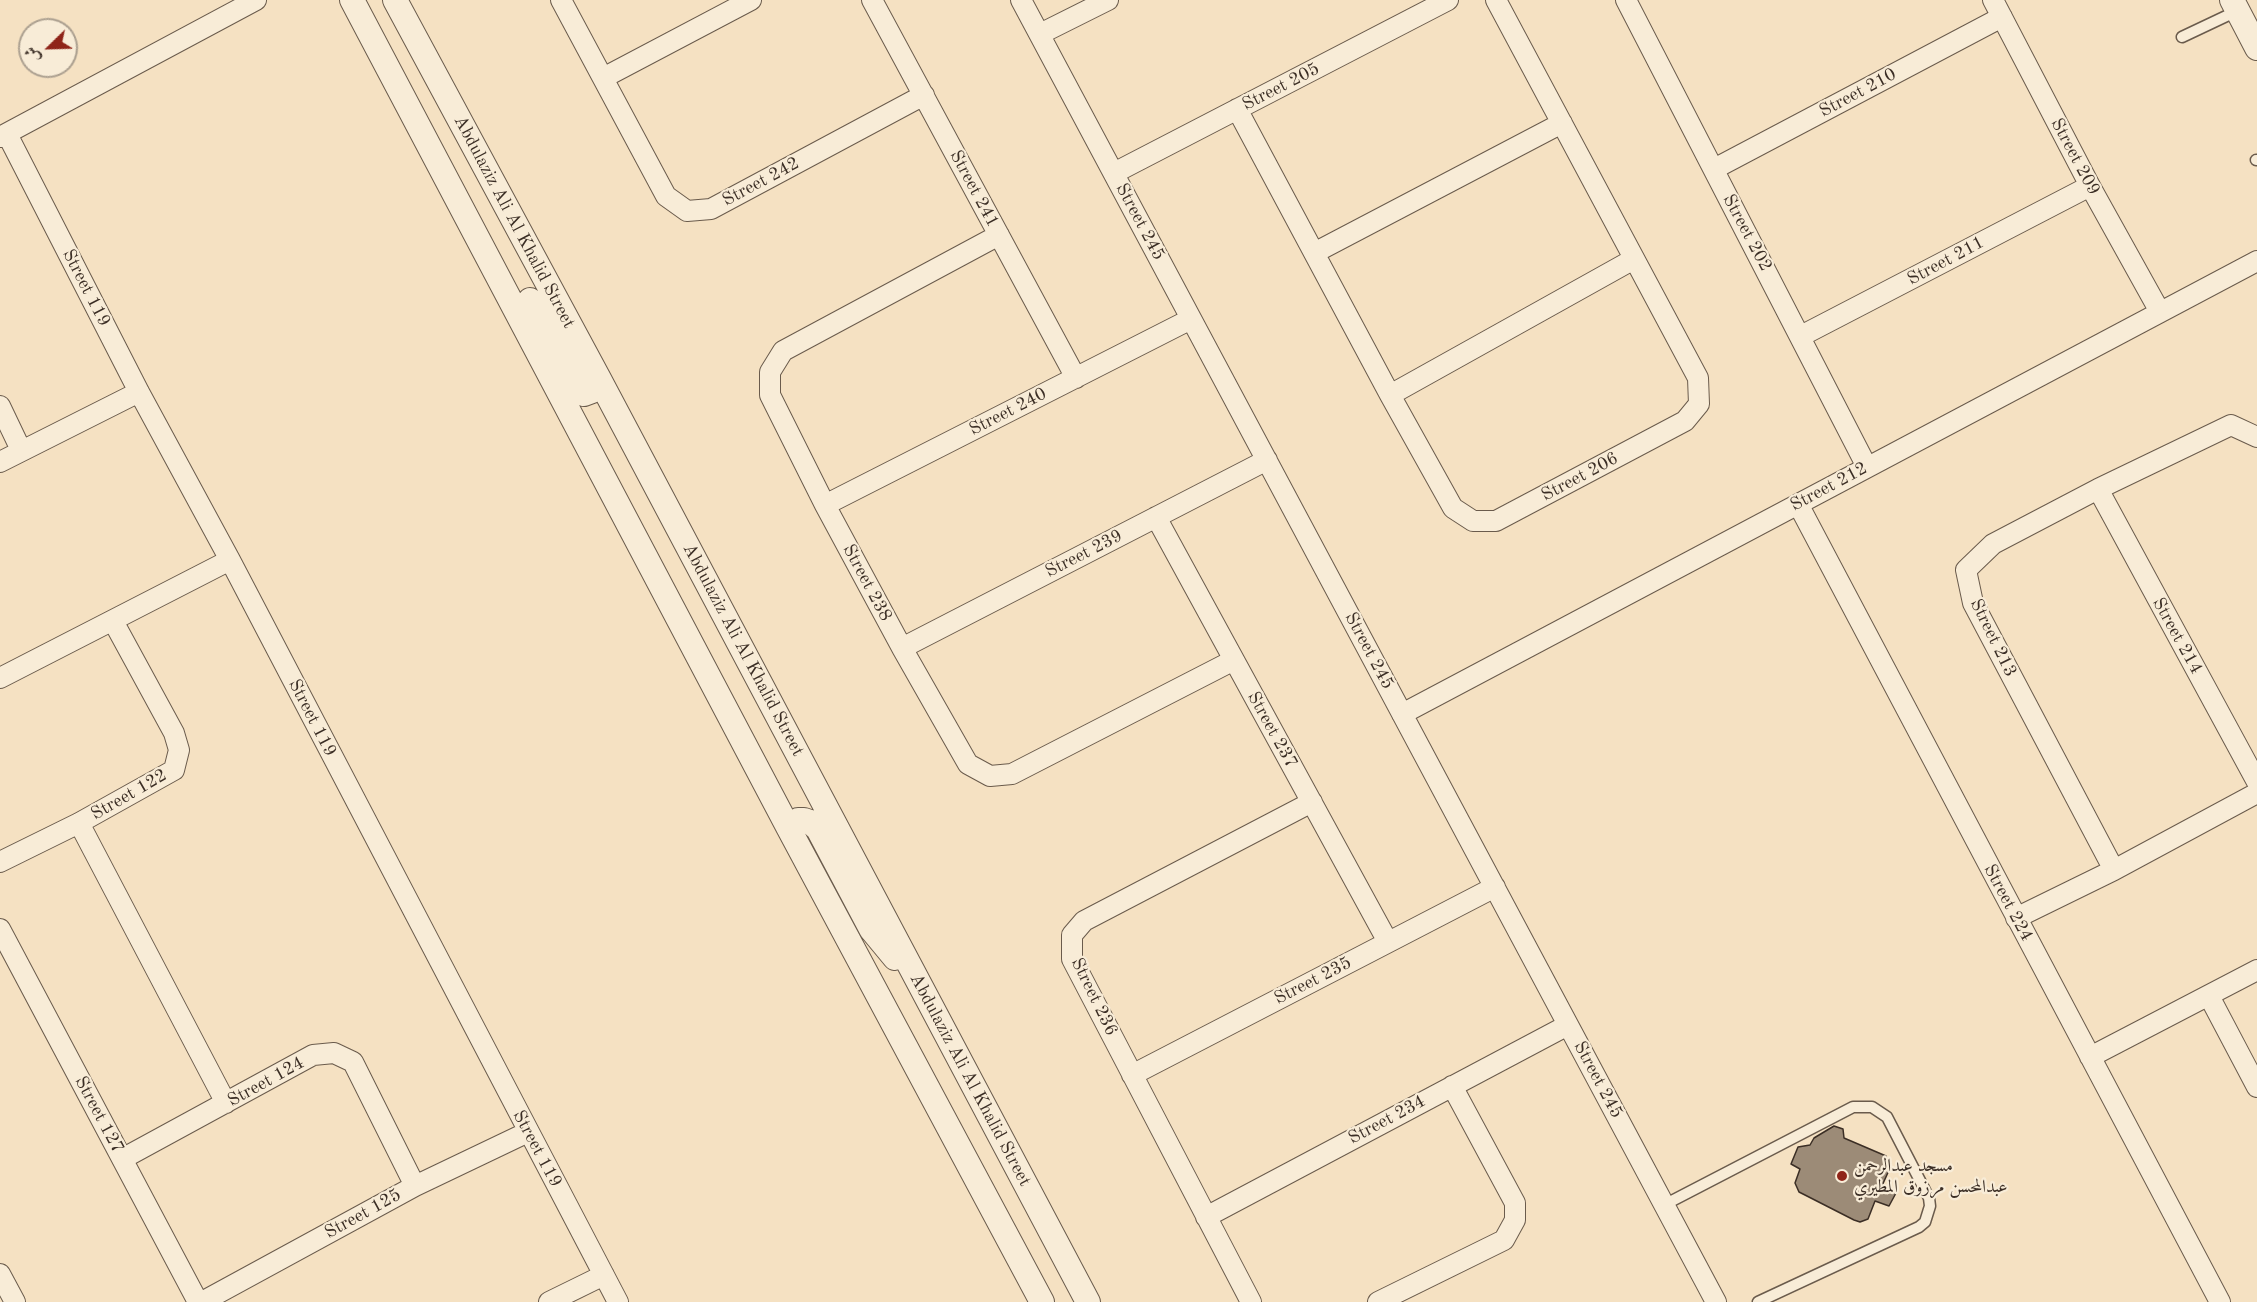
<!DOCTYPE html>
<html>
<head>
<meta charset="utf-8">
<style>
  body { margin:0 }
  #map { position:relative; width:2257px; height:1302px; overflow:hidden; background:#f5e1c2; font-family:"Old Standard TT",Amiri,serif }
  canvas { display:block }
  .north { position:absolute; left:18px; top:18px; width:60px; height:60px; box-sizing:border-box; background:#f8ecd7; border:2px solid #aca090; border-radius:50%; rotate:247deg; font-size:16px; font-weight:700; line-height:24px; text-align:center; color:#3b2e25 }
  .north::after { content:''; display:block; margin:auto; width:21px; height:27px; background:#8f2418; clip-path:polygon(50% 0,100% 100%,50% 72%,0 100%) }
</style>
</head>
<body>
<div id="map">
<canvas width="2257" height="1302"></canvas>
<div class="north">ش</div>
</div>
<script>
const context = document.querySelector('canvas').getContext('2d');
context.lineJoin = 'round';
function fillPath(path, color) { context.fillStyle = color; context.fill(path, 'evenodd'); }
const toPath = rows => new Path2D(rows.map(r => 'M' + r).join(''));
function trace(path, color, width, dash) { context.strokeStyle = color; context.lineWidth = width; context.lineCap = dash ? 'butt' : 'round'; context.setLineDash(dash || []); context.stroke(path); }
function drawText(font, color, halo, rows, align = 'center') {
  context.font = font + ' "Old Standard TT",Amiri,serif'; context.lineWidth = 4.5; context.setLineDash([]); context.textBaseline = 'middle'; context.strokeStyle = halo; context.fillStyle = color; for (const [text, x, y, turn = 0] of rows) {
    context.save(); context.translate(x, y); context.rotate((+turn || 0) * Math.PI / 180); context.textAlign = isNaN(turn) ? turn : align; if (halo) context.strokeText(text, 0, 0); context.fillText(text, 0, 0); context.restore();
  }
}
const building = toPath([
  [1834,1126,1843,1129,1844,1138,1886,1156,1890,1168,1881,1188,1896,1193,1889,1206,1875,1201,1868,1219,1860,1222,1854,1220,1803,1194,1799,1192,1795,1183,1800,1169,1791,1164,1798,1147,1810,1145,1814,1138,1834,1126]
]);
fillPath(building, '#9c8b77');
trace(building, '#3b2e25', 1.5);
const service = toPath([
  [2182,37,2237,11],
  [2256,160,2257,160],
  [1664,1205,1853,1107,1872,1107,1887,1117,1929,1198,1930,1206,1925,1222,1919,1227,1758,1302]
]);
const minor = toPath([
  [561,0,666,196,687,211,711,209,924,95],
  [872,0,1076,378],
  [1021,0,1716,1302],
  [1626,0,1867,467],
  [1993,0,2090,186,2160,312],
  [1040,34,1108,0],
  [603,78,751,0],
  [1237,109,1390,395,1453,508,1473,521,1496,521,1685,421,1699,404,1698,378,1496,0],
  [7,134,139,392,230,560,618,1302],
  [0,137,256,0],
  [1714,169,2002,17],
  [1114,173,1448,0],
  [999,235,783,351,770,372,770,395,825,505,902,648,968,764,990,776,1012,774,1234,660],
  [1314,253,1562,123],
  [1801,336,2090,186],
  [1390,395,1634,259],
  [0,406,21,450],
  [0,462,139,392],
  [2098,489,2257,782],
  [1798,504,2220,1302],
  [825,505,1191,319],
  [1156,517,1388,942],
  [902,648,1267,460],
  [0,678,230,560],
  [1402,714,2257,261],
  [79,823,226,1103],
  [0,862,79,823,174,770,179,750,174,733,113,621],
  [2114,870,1973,603,1966,570,1993,544,2098,489,2231,425,2257,437],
  [2016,918,2114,870,2257,793],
  [0,929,198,1302],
  [2209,996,2257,1087],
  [2090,1057,2257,970],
  [1132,1075,1495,887],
  [122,1159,313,1055,334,1053,353,1062,415,1186],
  [1206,1217,1568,1025],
  [0,1274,15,1302],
  [202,1302,415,1186,528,1132],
  [549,1302,604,1275],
  [1251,1302,1072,959,1072,935,1084,921,1312,802],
  [1378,1302,1504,1240,1515,1220,1515,1203,1452,1086]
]);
const tertiary = toPath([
  [352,0,788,827,1042,1302],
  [395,0,598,377,1088,1302],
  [2232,0,2257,48],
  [530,300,579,392,584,394,592,391,598,377],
  [788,827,798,820,804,820,810,822,818,829,871,929,895,958]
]);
trace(service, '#6a5b4c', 13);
trace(minor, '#6a5b4c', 22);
trace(tertiary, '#6a5b4c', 26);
trace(service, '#f8ecd7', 10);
trace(minor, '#f8ecd7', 20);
trace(tertiary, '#f8ecd7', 24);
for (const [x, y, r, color] of [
  [1842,1176,6,"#8f2418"]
]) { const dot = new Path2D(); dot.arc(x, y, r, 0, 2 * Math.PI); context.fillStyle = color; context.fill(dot); trace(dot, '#f8ecd7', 2); }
drawText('18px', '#3b2e25', '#f8ecd7', [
  ["Street 205",1281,87,-27],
  ["Street 210",1858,93,-28],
  ["Street 209",2075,157,62],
  ["Street 242",761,182,-28],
  ["Street 241",974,189,62],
  ["Abdulaziz Ali Al Khalid Street",514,222,62],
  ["Street 245",1140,222,62],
  ["Street 202",1747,233,62],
  ["Street 211",1946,261,-28],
  ["Street 119",86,288,63],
  ["Street 240",1008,412,-27],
  ["Street 206",1580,477,-28],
  ["Street 212",1829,487,-28],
  ["Street 239",1084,554,-27],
  ["Street 238",867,583,62],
  ["Street 214",2177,636,61],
  ["Street 213",1993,638,64],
  ["Abdulaziz Ali Al Khalid Street",743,650,62],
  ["Street 245",1369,651,62],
  ["Street 119",312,718,63],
  ["Street 237",1272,730,61],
  ["Street 122",129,795,-30],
  ["Street 224",2008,903,62],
  ["Street 235",1313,981,-27],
  ["Street 236",1094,997,64],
  ["Abdulaziz Ali Al Khalid Street",970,1080,62],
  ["Street 245",1598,1080,62],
  ["Street 124",266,1082,-29],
  ["Street 127",99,1115,62],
  ["Street 234",1387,1120,-28],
  ["Street 119",537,1149,62],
  ["Street 125",363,1214,-29]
]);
drawText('18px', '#3b2e25', '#f8ecd7', [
  ["مسجد عبدالرحمن",1854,1166],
  ["عبدالمحسن مرزوق المطيري",1854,1187]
], 'left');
</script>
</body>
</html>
